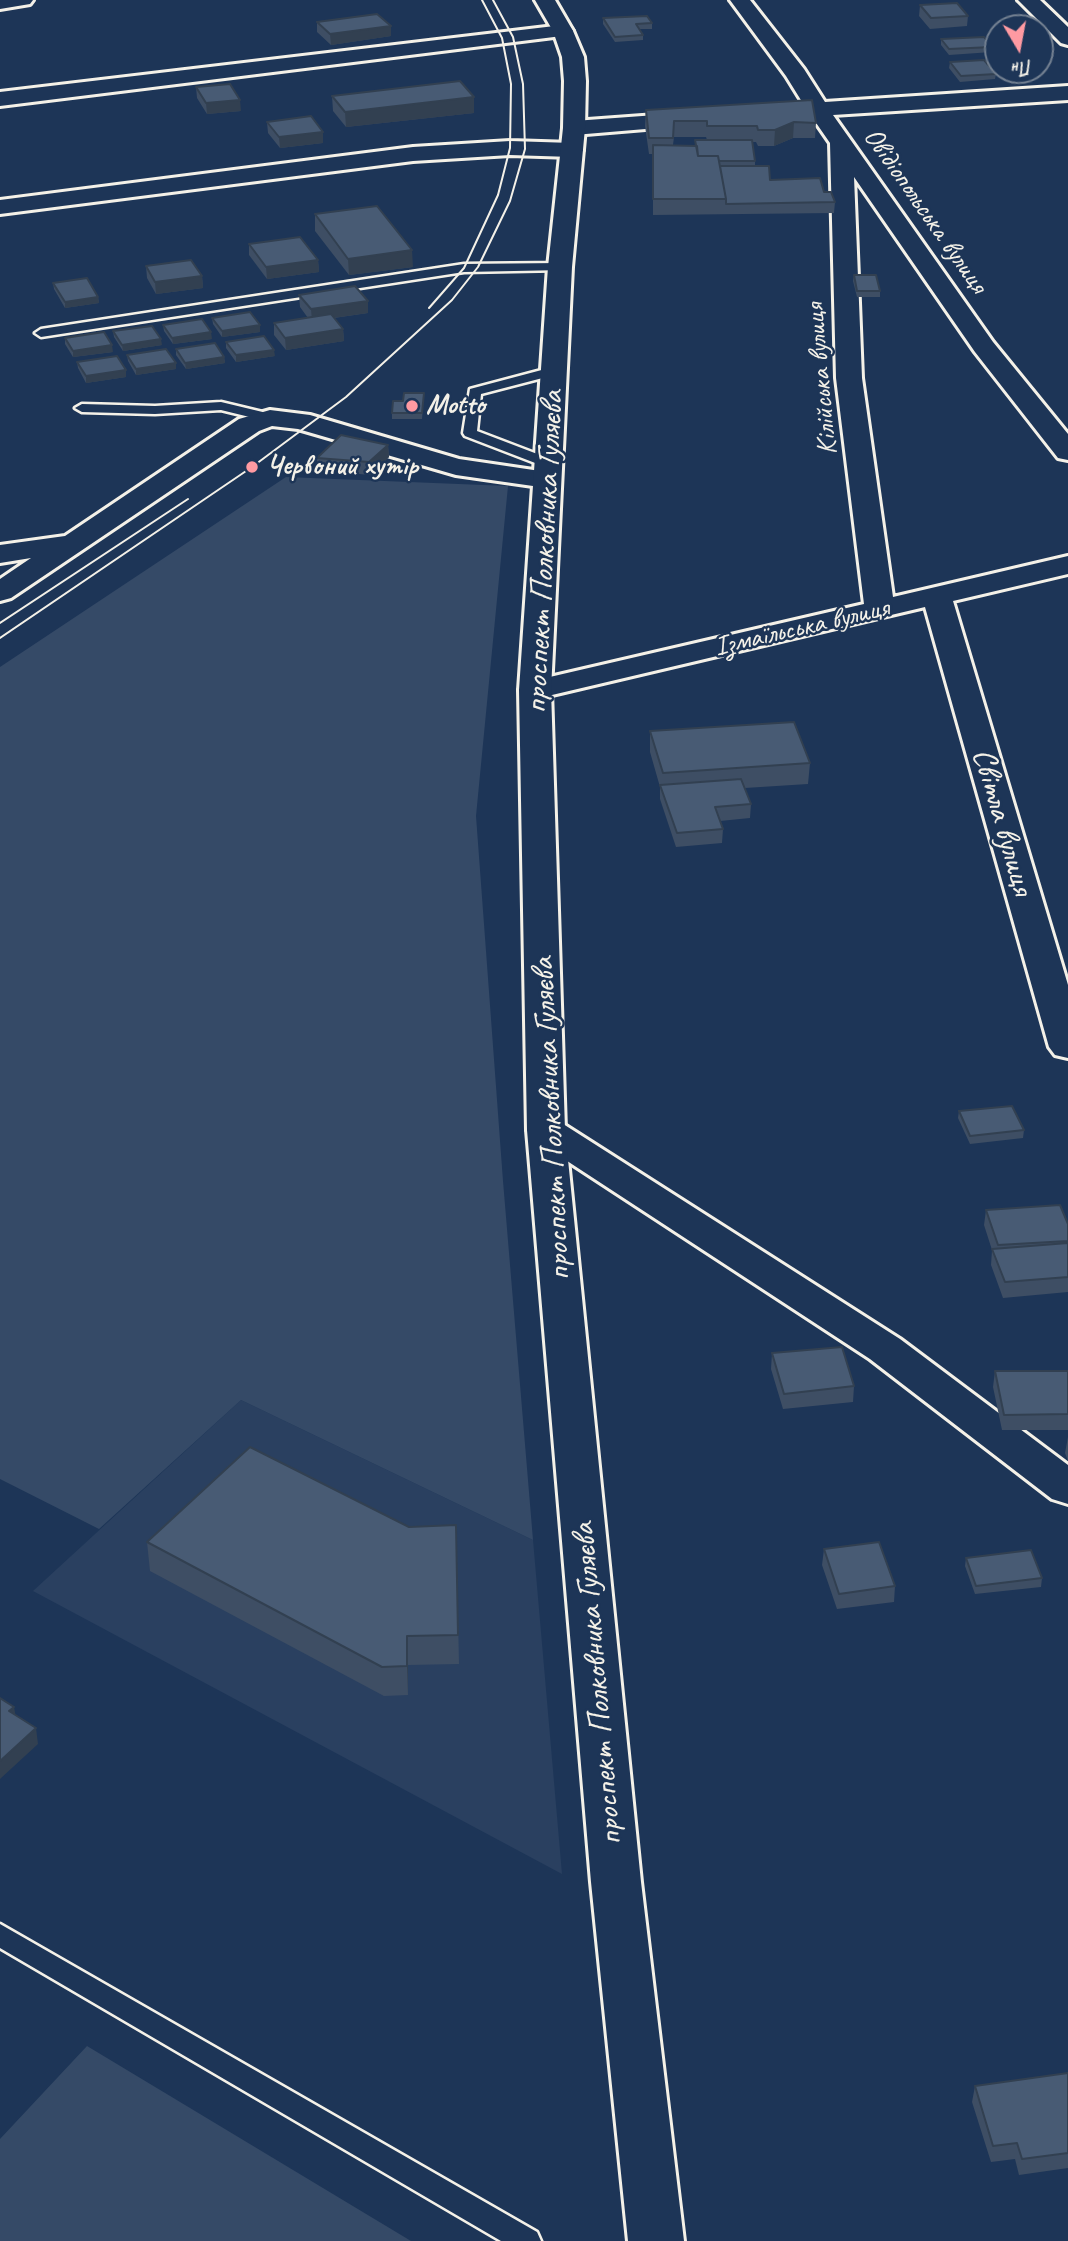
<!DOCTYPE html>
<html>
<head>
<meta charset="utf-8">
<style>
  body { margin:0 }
  #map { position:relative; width:1068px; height:2241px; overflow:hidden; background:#1d3557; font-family:Caveat,sans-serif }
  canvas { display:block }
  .north { position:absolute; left:984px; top:14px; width:70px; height:70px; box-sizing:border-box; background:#1d3557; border:2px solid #738091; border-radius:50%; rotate:170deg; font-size:19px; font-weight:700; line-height:28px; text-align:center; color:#f4f1e8 }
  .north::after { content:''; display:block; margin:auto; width:24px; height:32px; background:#ff9aa2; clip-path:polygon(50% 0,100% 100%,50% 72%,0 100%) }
</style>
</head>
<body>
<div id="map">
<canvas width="1068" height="2241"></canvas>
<div class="north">Пн</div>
</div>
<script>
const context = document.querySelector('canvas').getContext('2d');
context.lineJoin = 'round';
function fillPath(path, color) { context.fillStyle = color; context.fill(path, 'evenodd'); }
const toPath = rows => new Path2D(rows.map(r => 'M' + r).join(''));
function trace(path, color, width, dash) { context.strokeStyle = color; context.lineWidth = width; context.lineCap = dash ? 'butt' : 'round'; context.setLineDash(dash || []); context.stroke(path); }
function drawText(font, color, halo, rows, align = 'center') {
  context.font = font + ' Caveat,sans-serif'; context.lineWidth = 5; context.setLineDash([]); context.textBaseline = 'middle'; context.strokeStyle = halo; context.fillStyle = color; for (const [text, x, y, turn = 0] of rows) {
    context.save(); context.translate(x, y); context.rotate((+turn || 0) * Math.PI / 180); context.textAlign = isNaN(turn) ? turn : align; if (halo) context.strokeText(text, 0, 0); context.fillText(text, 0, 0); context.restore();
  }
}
fillPath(toPath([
  [241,1400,533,1540,562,1874,33,1591]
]), '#2a4060');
fillPath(toPath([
  [286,477,508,486,476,816,503,1181,533,1540,241,1400,99,1529,0,1479,0,667],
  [87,2046,411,2241,0,2241,0,2139]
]), '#354a67');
const service = toPath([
  [560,263,566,267,564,270,464,272,41,337,35,333,41,329,464,264,560,263],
  [553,367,558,368,558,374,481,394,477,431,553,460,553,466,543,466,465,436,463,433,470,389,553,367],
  [221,402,275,415,277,418,270,422,221,410,155,414,82,412,75,408,82,404,155,406,221,402],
  [0,1924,537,2232,541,2241,501,2241,0,1948,0,1924]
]);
const minor = toPath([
  [730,0,750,0,804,69,825,102,1068,86,1068,100,833,115,993,342,1068,434,1068,460,1058,458,975,352,854,177,862,378,893,597,1068,556,1068,574,953,601,1068,985,1068,1058,1055,1055,1049,1047,925,607,535,699,524,697,519,690,524,683,864,604,836,378,830,143,812,117,788,117,785,112,788,107,804,105,786,76,730,0],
  [1018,0,1040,0,1068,27,1068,45,1061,43,1018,0],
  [563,25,570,27,573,31,570,35,0,106,0,92,563,25],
  [697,112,705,114,708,119,705,124,574,135,566,133,563,128,566,123,574,121,697,112],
  [510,141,572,143,580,145,583,150,580,155,572,157,510,155,413,161,0,214,0,200,413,147,510,141],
  [270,410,310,415,459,459,547,472,557,474,561,480,557,486,547,488,456,475,298,429,272,426,259,431,11,598,0,601,0,579,31,558,0,563,0,545,65,536,239,419,270,410],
  [546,1118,560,1122,900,1339,1068,1465,1068,1504,1052,1499,870,1359,532,1138,527,1130,532,1122,546,1118]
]);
const tertiary = toPath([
  [0,0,33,0,30,4,0,9,0,0]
]);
const secondary = toPath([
  [535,0,555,0,573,31,584,57,586,81,585,128,572,267,551,690,565,1130,641,1882,684,2241,628,2241,591,1882,527,1130,519,690,548,267,563,128,564,81,562,57,553,31,535,0]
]);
trace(service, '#f4f1e8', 5);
trace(minor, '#f4f1e8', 6);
trace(tertiary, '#f4f1e8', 6);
trace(secondary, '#f4f1e8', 6);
fillPath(service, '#1d3557');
fillPath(minor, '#1d3557');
fillPath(tertiary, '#1d3557');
fillPath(secondary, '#1d3557');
trace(toPath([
  [429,308,464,268,498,195,510,148,511,84,502,38,482,0],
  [0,623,188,499],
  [0,638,252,467,346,397,452,300,478,267,510,201,525,149,523,84,513,37,493,0]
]), '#f4f1e8', 2);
fillPath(toPath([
  [920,5,968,16,967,26,930,29,919,16],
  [603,18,652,23,652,29,639,29,643,35,643,40,615,42,603,24],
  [317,22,391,36,331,45,317,32],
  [941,39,992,47,992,52,949,55,941,45],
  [950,62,996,74,995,79,960,82,949,68],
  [196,87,241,111,207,114,197,98],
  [332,96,474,97,474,113,346,127,333,111],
  [646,110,816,123,815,138,793,138,774,146,758,146,756,142,752,142,755,161,755,166,770,180,824,192,835,202,834,213,653,215,653,154,649,154,645,126],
  [674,137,706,137,707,140,695,140,695,146,673,145],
  [267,122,323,143,280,148,268,133],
  [315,214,413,267,349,275,315,231],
  [249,244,318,260,319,272,267,279,249,255],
  [146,266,202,276,203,288,156,294,147,278],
  [854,275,880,291,880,297,857,297,853,281],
  [53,283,98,297,99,303,65,308,54,289],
  [299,295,368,301,368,313,334,318,343,329,344,341,286,350,274,335,274,323,308,318,300,307],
  [212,318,260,325,260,332,222,337,213,324],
  [163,325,212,339,173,344,164,331],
  [113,331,162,345,123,351,114,337],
  [65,338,113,352,73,357,65,344],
  [226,342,275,356,236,362,226,348],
  [176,349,224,357,225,363,186,369,176,355],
  [127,355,176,369,136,375,128,361],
  [77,362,126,377,86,383,78,368],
  [424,393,422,419,392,419,392,413,403,401],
  [388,445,389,457,370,475,317,470,317,458],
  [650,731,810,763,808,784,745,788,751,804,750,818,720,821,723,829,722,843,676,847,660,799,660,787,650,752],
  [959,1111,1024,1130,1023,1138,970,1144,958,1118],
  [986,1210,1068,1224,1068,1292,1003,1298,991,1265,992,1250,984,1225],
  [772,1353,854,1386,853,1402,783,1409,771,1369],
  [995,1371,1068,1371,1068,1430,1002,1430,993,1387],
  [1068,1437,1068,1461,1065,1453],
  [456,1525,459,1664,408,1665,408,1695,384,1696,150,1571,147,1542,409,1527],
  [824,1549,895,1586,894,1602,837,1609,822,1565],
  [966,1558,1042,1578,1041,1587,975,1594,965,1566],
  [1068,2073,1068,2168,1019,2175,1015,2159,991,2162,972,2102,975,2086]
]), '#3e4e64');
fillPath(toPath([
  [391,26,391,36,331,45,330,34],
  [474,97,474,113,346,127,345,112],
  [240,100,241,111,207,114,206,103],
  [794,122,793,138,774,146,775,130],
  [323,132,323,143,280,148,279,137],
  [412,250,413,267,349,275,348,259],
  [318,260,319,272,267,279,266,267],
  [202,276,203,288,156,294,155,282],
  [98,297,99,303,65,308,65,302],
  [368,301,368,313,312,321,311,309],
  [260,325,260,332,222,337,222,331],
  [343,329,344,341,286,350,285,338],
  [211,332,212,339,173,344,172,338],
  [161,339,162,345,123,351,122,345],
  [112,345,113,352,73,357,73,351],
  [274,350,275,356,236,362,236,355],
  [224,357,225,363,186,369,185,363],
  [176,363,176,369,136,375,136,369],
  [126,370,126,377,86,383,86,376],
  [388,445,389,457,370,475,369,462],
  [407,1636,408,1665,408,1695,407,1666],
  [14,1707,17,1723,9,1711],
  [36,1728,38,1744,0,1779,0,1761]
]), '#324051');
const building = toPath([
  [957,3,968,16,931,18,920,5,957,3],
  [377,14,391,26,330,34,317,22,377,14],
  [647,16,652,23,636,24,643,35,615,37,603,18,647,16],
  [984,37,992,47,949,49,941,39,984,37],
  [984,60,996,74,961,76,950,62,984,60],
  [460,81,474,97,345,112,332,96,460,81],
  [230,84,240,100,206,103,196,87,230,84],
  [812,100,816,123,794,122,775,130,758,130,757,126,707,126,707,121,674,121,673,138,649,138,646,110,812,100],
  [311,116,323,132,279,137,267,122,311,116],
  [695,140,752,140,755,161,719,161,718,156,698,156,695,140],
  [653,145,697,146,698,156,718,156,726,199,653,199,653,145],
  [720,166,769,166,770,180,820,178,824,192,831,192,835,202,726,204,726,199,720,166],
  [377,206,412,250,348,259,315,214,377,206],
  [300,237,318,260,266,267,249,244,300,237],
  [191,260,202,276,155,282,146,266,191,260],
  [854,275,876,275,880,291,857,291,854,275],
  [87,278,98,297,65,302,53,283,87,278],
  [355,286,368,301,311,309,299,295,355,286],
  [250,312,260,325,222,331,212,318,250,312],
  [331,314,343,329,285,338,274,323,331,314],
  [202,319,211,332,172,338,163,325,202,319],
  [152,326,161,339,122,345,113,331,152,326],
  [104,332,112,345,73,351,65,338,104,332],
  [264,336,274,350,236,355,226,342,264,336],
  [215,343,224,357,185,363,176,349,215,343],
  [166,349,176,363,136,369,127,355,166,349],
  [117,356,126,370,86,376,77,362,117,356],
  [404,393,424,393,422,413,392,413,393,401,403,401,404,393],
  [341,435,388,445,369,462,317,458,341,435],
  [794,722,810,763,663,773,650,731,794,722],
  [741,779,751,804,715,807,723,829,677,833,660,785,741,779],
  [1012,1106,1024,1130,970,1136,959,1111,1012,1106],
  [1060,1205,1068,1224,1068,1241,998,1245,986,1210,1060,1205],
  [1068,1243,1068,1277,1005,1282,992,1249,1068,1243],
  [842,1347,854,1386,784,1394,772,1353,842,1347],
  [995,1371,1068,1371,1068,1414,1004,1415,995,1371],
  [250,1447,409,1527,456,1525,458,1635,407,1636,407,1666,382,1667,147,1542,250,1447],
  [879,1542,895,1586,839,1594,824,1549,879,1542],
  [1031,1550,1042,1578,976,1586,966,1558,1031,1550],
  [0,1698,14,1707,9,1711,36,1728,0,1761,0,1698],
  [1068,2073,1068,2153,1022,2159,1017,2143,993,2146,975,2086,1068,2073]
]);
fillPath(building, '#485b74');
trace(building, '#324051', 2);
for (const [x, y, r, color] of [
  [412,406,7,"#ff9aa2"],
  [252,467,7,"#ff9aa2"]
]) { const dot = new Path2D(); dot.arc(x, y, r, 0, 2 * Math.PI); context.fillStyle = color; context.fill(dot); trace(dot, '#1d3557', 2.5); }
drawText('28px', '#f4f1e8', '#1d3557', [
  ["Овідіопольська вулиця",925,211,55],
  ["Кілійська вулиця",822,379,-95],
  ["Ізмаїльська вулиця",802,628,-13]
]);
drawText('bold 28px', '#f4f1e8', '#1d3557', [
  ["Motto",426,406],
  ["Червоний хутір",266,467]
], 'left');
drawText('33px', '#f4f1e8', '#1d3557', [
  ["проспект Полковника Гуляєва",545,552,-87],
  ["Світла вулиця",1002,822,74],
  ["проспект Полковника Гуляєва",552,1119,-93],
  ["проспект Полковника Гуляєва",598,1684,-95]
]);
</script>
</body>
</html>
